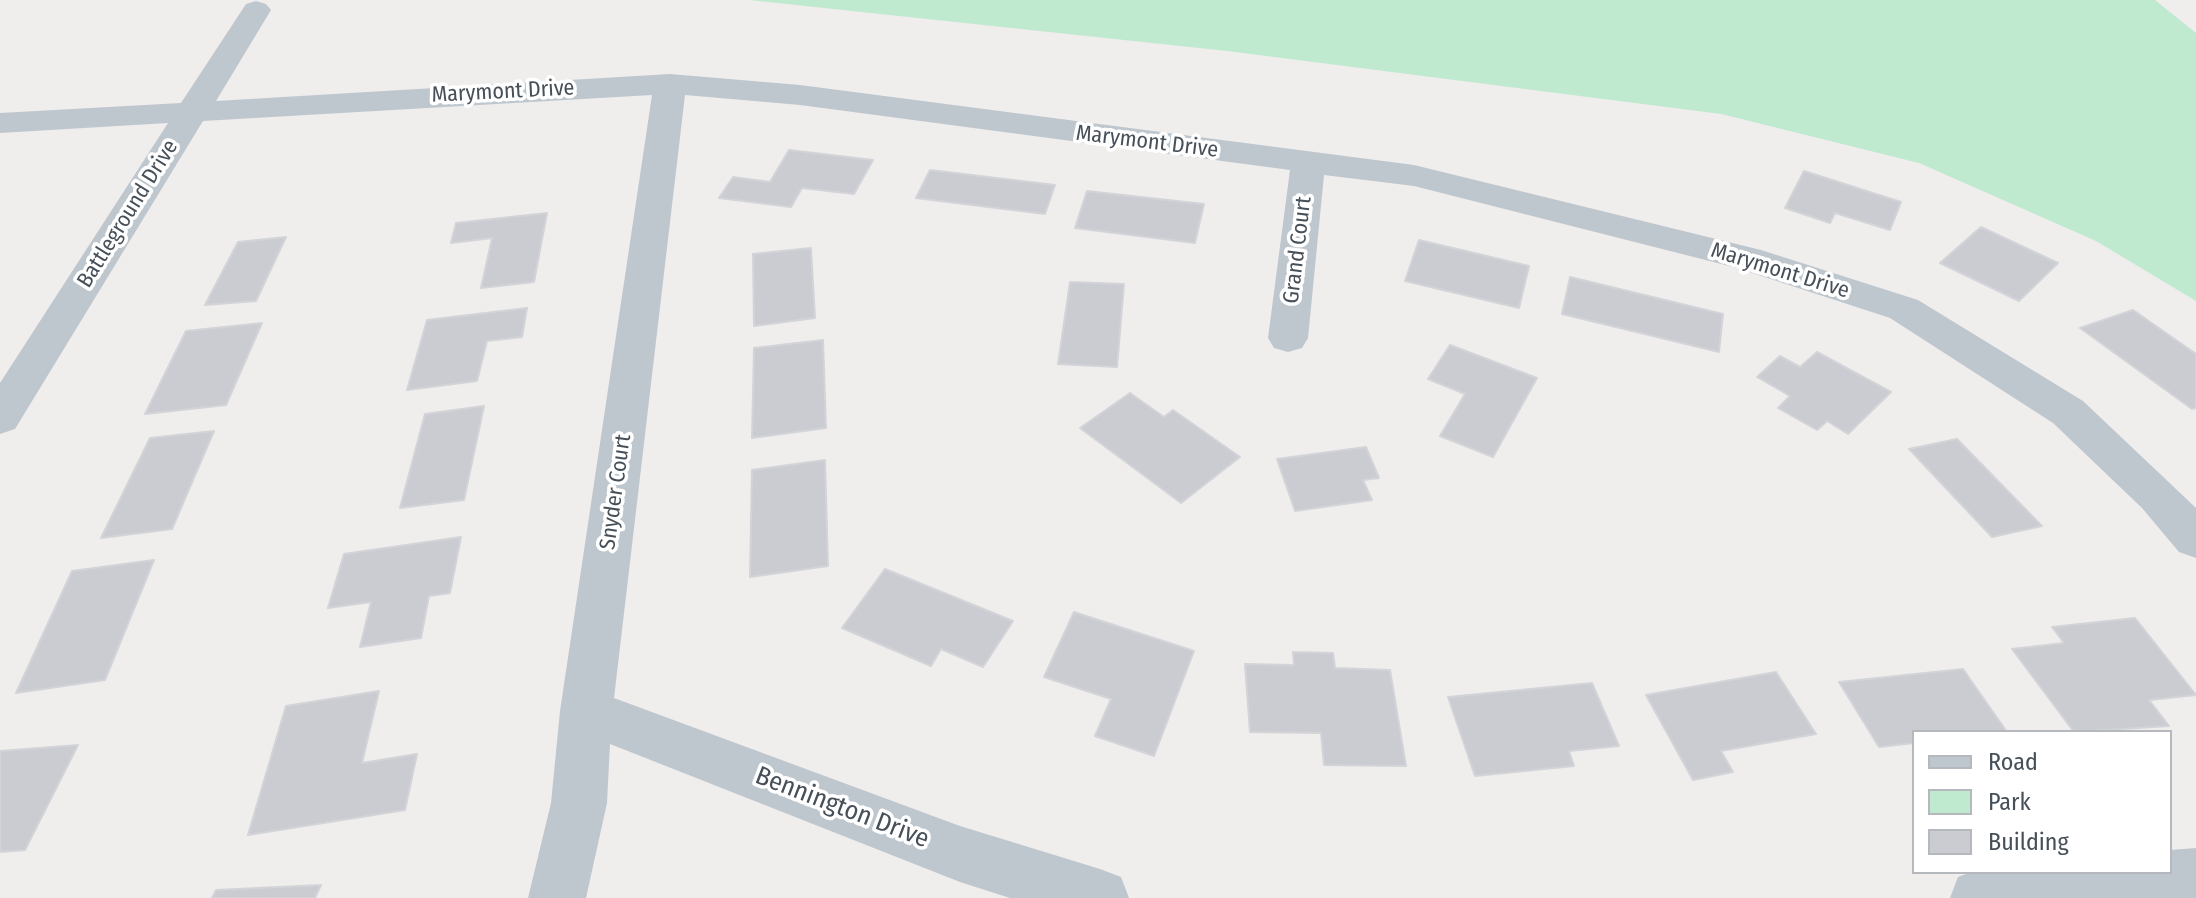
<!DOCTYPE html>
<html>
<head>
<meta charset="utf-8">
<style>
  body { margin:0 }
  #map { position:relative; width:2196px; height:898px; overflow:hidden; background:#f0eded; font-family:"Fira Sans Condensed",sans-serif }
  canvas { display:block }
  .legend { position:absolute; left:1912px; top:730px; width:260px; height:144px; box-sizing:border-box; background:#fff; border:2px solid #b5b9bd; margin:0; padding:10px 14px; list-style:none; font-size:24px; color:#475059 }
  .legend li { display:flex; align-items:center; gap:16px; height:40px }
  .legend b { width:40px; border:2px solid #b5b9bd }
</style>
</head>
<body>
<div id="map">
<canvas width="2196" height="898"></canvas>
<ul class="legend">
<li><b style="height:10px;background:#bfc7ce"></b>Road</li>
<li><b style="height:22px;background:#bfead0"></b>Park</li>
<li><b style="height:22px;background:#caccd2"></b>Building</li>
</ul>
</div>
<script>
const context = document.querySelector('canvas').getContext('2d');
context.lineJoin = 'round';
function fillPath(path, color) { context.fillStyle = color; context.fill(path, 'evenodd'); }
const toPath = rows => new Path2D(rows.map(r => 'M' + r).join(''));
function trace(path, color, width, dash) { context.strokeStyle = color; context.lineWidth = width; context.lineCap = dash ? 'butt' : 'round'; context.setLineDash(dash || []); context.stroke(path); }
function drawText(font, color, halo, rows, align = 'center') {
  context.font = font + ' "Fira Sans Condensed",sans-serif'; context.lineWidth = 7; context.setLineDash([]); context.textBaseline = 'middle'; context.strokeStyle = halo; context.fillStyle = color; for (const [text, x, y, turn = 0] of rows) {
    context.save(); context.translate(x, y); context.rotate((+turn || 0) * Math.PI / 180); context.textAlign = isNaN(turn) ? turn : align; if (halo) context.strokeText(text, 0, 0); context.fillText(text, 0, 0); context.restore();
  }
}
fillPath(toPath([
  [749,0,2155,0,2196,33,2196,301,2096,241,1919,163,1721,114,1227,51]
]), '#bfead0');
const building = toPath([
  [789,150,873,160,854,194,802,188,791,207,719,198,733,177,770,182,789,150],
  [930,170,1055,185,1045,214,916,198,930,170],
  [1804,171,1901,202,1890,230,1835,213,1830,223,1785,208,1804,171],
  [1087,191,1204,204,1195,243,1075,228,1087,191],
  [547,213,534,282,481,288,492,238,451,243,456,223,547,213],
  [1981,227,2058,263,2019,301,1940,263,1981,227],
  [286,237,256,301,205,305,238,242,286,237],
  [1419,240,1529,266,1519,308,1405,281,1419,240],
  [811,248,815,318,754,326,753,254,811,248],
  [1570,277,1723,314,1719,352,1562,314,1570,277],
  [1070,282,1124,284,1117,367,1058,364,1070,282],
  [527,308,522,337,487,341,477,381,407,390,427,320,527,308],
  [2133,310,2196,354,2196,408,2192,409,2080,328,2133,310],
  [262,323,226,405,145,414,186,331,262,323],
  [823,340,826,428,752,438,754,348,823,340],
  [1450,345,1537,378,1493,457,1440,436,1465,394,1428,379,1450,345],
  [1817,352,1891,392,1848,434,1827,421,1817,430,1778,408,1790,396,1757,377,1780,356,1800,367,1817,352],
  [1130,393,1164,417,1173,410,1240,457,1181,503,1080,428,1130,393],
  [484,406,464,500,400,508,425,414,484,406],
  [214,431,172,529,101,538,150,438,214,431],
  [1957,439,2042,526,1992,537,1909,449,1957,439],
  [1366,447,1379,478,1363,480,1372,500,1295,511,1277,459,1366,447],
  [825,460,828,566,750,577,752,470,825,460],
  [461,537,450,593,429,596,421,638,360,647,371,602,328,608,344,554,461,537],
  [154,560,105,680,16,693,72,571,154,560],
  [885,569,1013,621,983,667,941,649,931,666,842,628,885,569],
  [1074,612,1194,651,1154,756,1095,736,1111,699,1044,677,1074,612],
  [2135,618,2196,695,2149,700,2169,726,2074,732,2012,649,2064,643,2052,627,2135,618],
  [1293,652,1333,653,1335,668,1390,670,1406,766,1324,765,1321,733,1250,732,1245,664,1294,665,1293,652],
  [1963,669,2007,732,1914,732,1914,743,1879,747,1839,682,1963,669],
  [1776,672,1816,734,1721,751,1733,772,1693,780,1646,695,1776,672],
  [1592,683,1619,746,1569,751,1574,766,1475,776,1448,697,1592,683],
  [379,691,362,763,417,754,405,810,248,835,286,706,379,691],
  [78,745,25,850,0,852,0,751,78,745],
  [321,885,315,898,212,898,216,890,321,885]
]);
fillPath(building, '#caccd2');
trace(building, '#d2d4d8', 2);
fillPath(toPath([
  [256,1,266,4,271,10,216,101,670,74,800,85,1414,165,1761,250,1918,300,2083,401,2196,508,2196,558,2179,552,2142,508,2053,423,1890,318,1737,268,1414,186,1324,175,1308,338,1302,348,1288,352,1274,348,1268,338,1290,170,800,105,685,95,614,698,960,826,1100,869,1121,877,1129,898,1010,898,960,882,610,744,607,803,586,898,528,898,551,803,560,711,652,95,203,121,15,429,0,434,0,383,168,123,0,133,0,113,181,103,246,4,256,1],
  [2196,848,2196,898,1950,898,1958,877,1971,872,2170,872,2170,850,2196,848]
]), '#bfc7ce');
drawText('22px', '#475059', '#fff', [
  ["Marymont Drive",503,92,-3],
  ["Marymont Drive",1147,142,7],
  ["Battleground Drive",128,214,-58],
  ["Grand Court",1298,250,-83],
  ["Marymont Drive",1780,271,17],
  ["Snyder Court",616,492,-82]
]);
drawText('26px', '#475059', '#fff', [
  ["Bennington Drive",842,808,21]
]);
</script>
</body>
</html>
